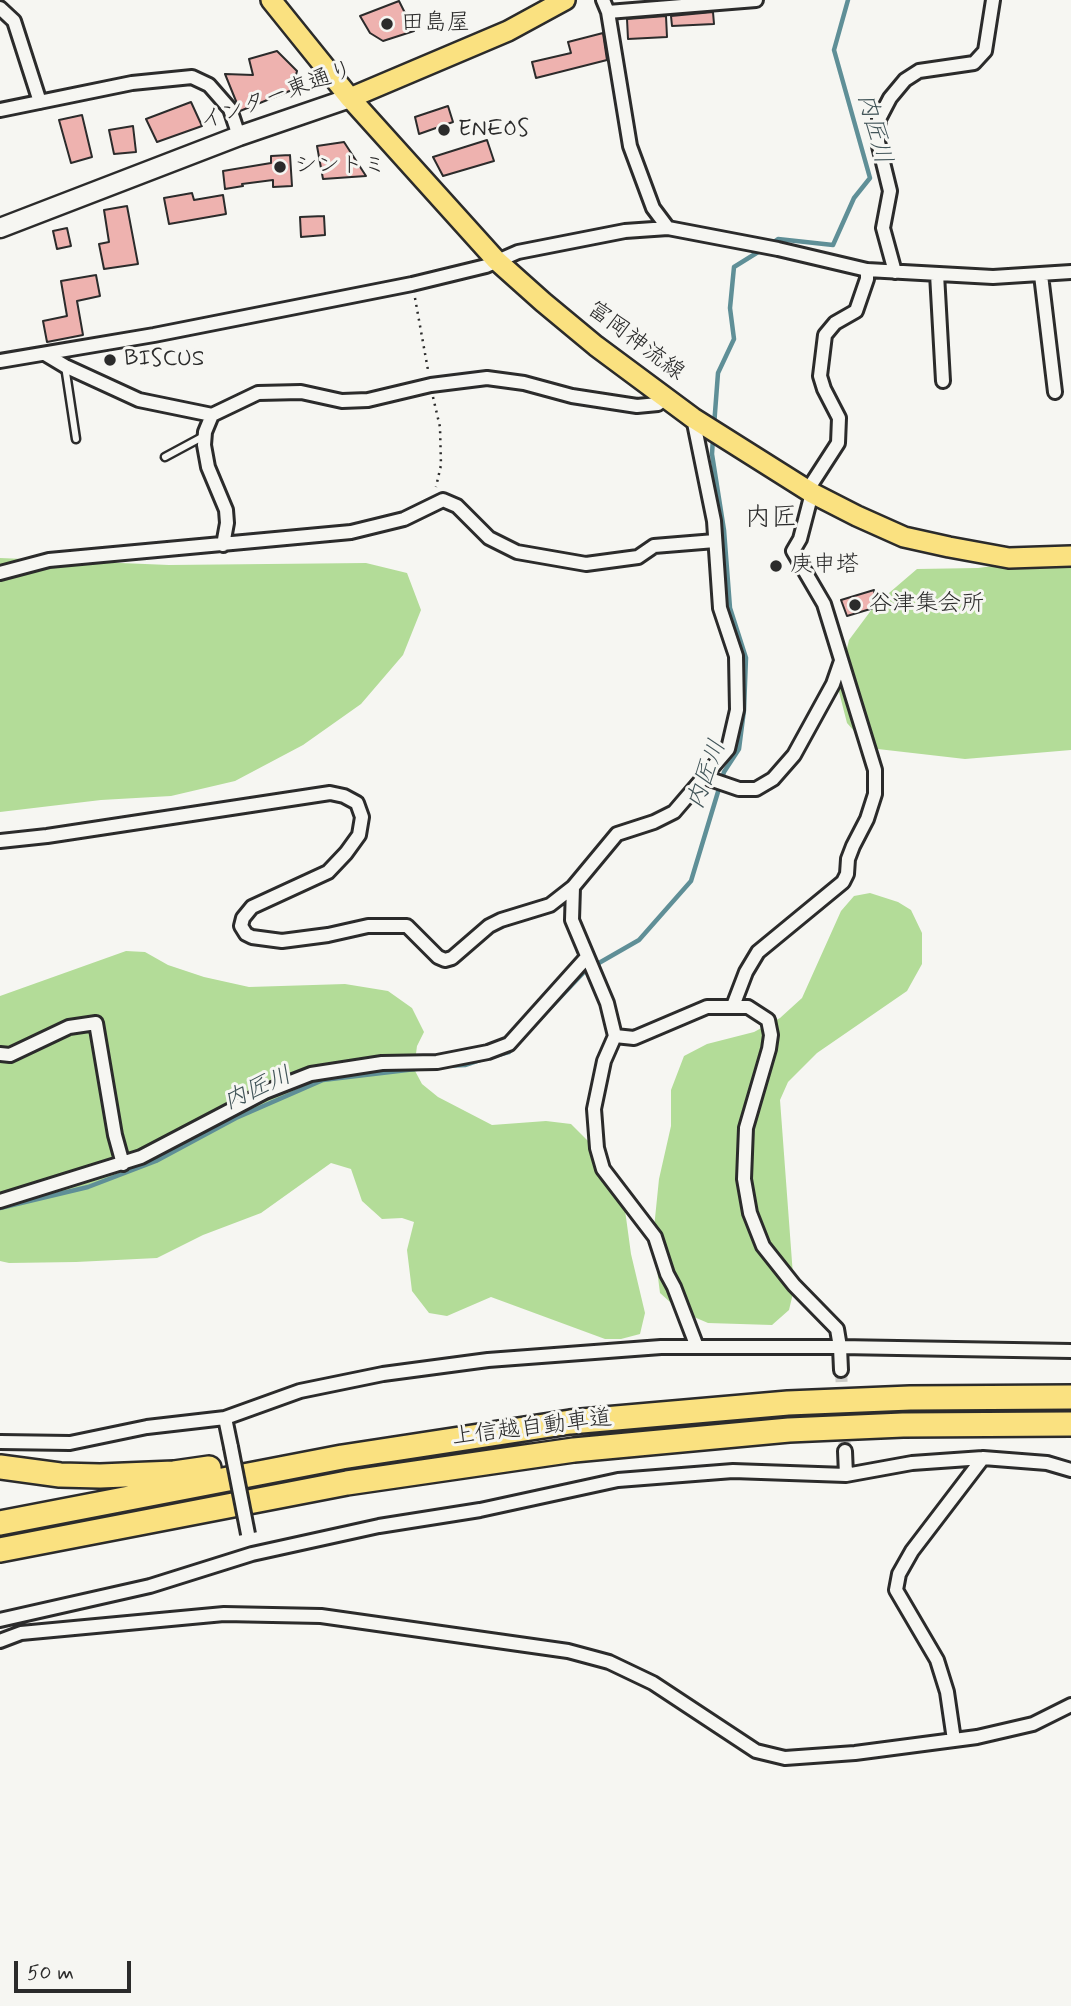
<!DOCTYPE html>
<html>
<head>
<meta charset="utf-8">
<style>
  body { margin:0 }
  #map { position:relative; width:1071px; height:2006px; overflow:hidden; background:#f6f6f2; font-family:Mynerve,sans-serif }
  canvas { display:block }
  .scale { position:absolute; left:14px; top:1961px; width:117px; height:32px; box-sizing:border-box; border:4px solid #2b2b2b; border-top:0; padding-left:9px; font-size:21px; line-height:24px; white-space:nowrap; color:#2b2b2b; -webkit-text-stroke:5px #f6f6f2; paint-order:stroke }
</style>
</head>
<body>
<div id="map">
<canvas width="1071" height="2006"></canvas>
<div class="scale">50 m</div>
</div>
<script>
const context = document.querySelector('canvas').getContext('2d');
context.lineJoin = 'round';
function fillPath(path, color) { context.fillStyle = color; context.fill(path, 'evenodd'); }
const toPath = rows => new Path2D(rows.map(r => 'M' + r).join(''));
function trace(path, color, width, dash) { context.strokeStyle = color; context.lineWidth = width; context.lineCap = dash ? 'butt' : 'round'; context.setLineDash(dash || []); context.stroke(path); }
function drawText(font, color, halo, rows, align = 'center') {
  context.font = font + ' Mynerve,"Klee One",sans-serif'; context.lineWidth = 6; context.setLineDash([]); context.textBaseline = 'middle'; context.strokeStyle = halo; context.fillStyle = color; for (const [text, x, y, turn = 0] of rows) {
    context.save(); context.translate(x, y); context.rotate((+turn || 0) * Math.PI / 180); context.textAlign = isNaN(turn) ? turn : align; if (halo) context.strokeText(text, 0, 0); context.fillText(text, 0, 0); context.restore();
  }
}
fillPath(toPath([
  [1071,556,1071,750,965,759,869,748,847,723,838,688,849,640,875,605,917,569,978,568],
  [0,558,169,565,366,563,407,573,421,610,403,655,361,704,303,745,235,781,171,796,101,800,0,812],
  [870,893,898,902,911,910,922,933,922,964,907,991,817,1053,788,1082,780,1100,794,1289,789,1310,772,1325,708,1323,680,1311,660,1293,653,1238,659,1179,671,1126,671,1090,684,1056,707,1044,754,1032,780,1018,802,998,841,911,854,896],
  [126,951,145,952,168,965,204,977,249,987,345,984,388,991,412,1008,424,1032,417,1046,414,1069,422,1084,438,1097,492,1125,546,1121,571,1124,609,1162,622,1188,631,1254,645,1313,640,1334,621,1339,605,1339,491,1297,447,1316,429,1313,412,1291,407,1250,414,1222,402,1218,382,1219,362,1201,351,1169,331,1163,261,1213,203,1235,157,1258,76,1262,9,1263,0,1261,0,996]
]), '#b3dc98');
trace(toPath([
  [771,244,778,239,833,245,854,198,870,178,834,50,848,0],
  [714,426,718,373,734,339,730,308,734,267,763,249],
  [537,1022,585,971,639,940,691,881,724,772,739,749,744,710,746,658,730,608,724,530,712,454,713,438],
  [494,1056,509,1052,514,1046],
  [443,1066,465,1065,486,1058],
  [0,1208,88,1187,156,1161,236,1118,323,1080,424,1068]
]), '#5f8f97', 4.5);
const building = toPath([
  [399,1,414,31,383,41,370,33,360,16,399,1],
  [713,12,714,24,672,26,671,16,713,12],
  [666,16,667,37,628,39,627,19,666,16],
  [603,33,607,60,536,78,532,62,571,53,568,42,603,33],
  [277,51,297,71,292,90,240,111,225,74,253,75,249,59,277,51],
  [191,102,202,126,157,142,146,119,191,102],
  [448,106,453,122,419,134,415,117,448,106],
  [82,115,92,157,71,163,59,120,82,115],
  [133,126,136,152,114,154,109,130,133,126],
  [487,140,494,161,443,176,433,157,487,140],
  [344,142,366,176,323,179,317,146,344,142],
  [290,155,292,186,273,187,273,180,242,184,243,186,225,189,223,171,271,163,271,156,290,155],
  [192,193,194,200,223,195,226,214,169,224,164,198,192,193],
  [127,206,138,264,104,269,99,244,109,242,104,210,127,206],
  [324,216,325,235,301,237,300,217,324,216],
  [67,228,71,246,57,249,53,231,67,228],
  [96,275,100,296,77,301,83,335,47,342,43,321,67,316,61,281,96,275],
  [874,590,877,607,847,616,841,600,874,590]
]);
fillPath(building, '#eeb2af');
trace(building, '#2b2b2b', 2);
trace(toPath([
  [841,1370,845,1451]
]), '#cdcdca', 12, [12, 6]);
const lane = toPath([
  [65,366,76,439],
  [165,457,204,436]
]);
const street = toPath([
  [603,0,608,12,630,146,653,208,668,228],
  [0,8,14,21,40,102],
  [608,12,756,0],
  [0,110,132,83,192,77,209,85,230,109,239,136],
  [895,272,883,228,890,191,878,142,879,119,890,98,905,80,919,71,974,63,985,51,993,0],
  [937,274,943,381],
  [1041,275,1055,392],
  [45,354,65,366,139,400,212,415,258,393,301,392,342,401,368,400,431,385,487,378,524,383,572,396,637,406,658,404,665,397],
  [0,361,154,335,412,284,486,266,518,252,625,231,668,228,778,249,867,270,993,277,1071,272],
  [212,415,205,432,204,445,208,467,226,510,227,523,223,545],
  [693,418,714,521,720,608,736,656,737,710,728,749,674,812,654,822,617,834,573,887,572,920,607,1003,615,1036,604,1061,594,1109,597,1148,603,1169,655,1237,667,1274,674,1287,697,1347],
  [807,491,838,443,839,418,824,389,820,376,825,335,835,323,856,311,867,279,867,270],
  [0,573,49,560,351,532,404,519,443,500,457,506,489,538,517,552,586,564,638,557,654,546,715,541],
  [704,777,739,789,756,789,773,779,794,755,833,684,841,661],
  [0,841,47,836,330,793,344,796,357,803,362,817,359,835,346,853,328,872,252,907,243,918,241,926,246,934,252,937,282,941,328,935,368,926,407,926,438,957,445,960,452,958,489,926,501,920,550,905,573,887],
  [733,1006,746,972,758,952,843,882,847,874,848,859,853,846,867,819,875,794,875,770,824,604,793,551,800,539,812,493],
  [615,1036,634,1038,707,1007,748,1007,768,1020,771,1035,769,1049,746,1128,744,1179,750,1213,763,1246,794,1285,837,1329,840,1347,841,1370],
  [0,1054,10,1055,69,1027,96,1023,115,1135,123,1164],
  [0,1201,141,1157,265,1092,311,1074,382,1063,437,1062,488,1052,509,1044,587,957],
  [225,1418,231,1447],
  [0,1442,70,1443,147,1427,225,1418,300,1391,383,1374,488,1360,661,1347,840,1347,1071,1351],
  [845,1451,846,1475],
  [0,1620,150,1586,252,1554,379,1526,480,1510,618,1480,733,1471,846,1475,912,1463,983,1458,1047,1463,1071,1470],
  [0,1641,21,1633,224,1614,321,1616,568,1651,609,1662,653,1683,756,1751,785,1758,855,1753,977,1737,1033,1724,1071,1705],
  [954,1740,947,1692,937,1660,896,1590,899,1574,912,1551,983,1458]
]);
const secondary = toPath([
  [0,228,239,136,350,98]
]);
const primary = toPath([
  [271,0,350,98,496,260,543,302,596,346,693,418,812,493,857,516,904,537,949,547,1009,558,1071,556],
  [350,98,508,31,565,0]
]);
const highway = toPath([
  [0,1467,60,1475,100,1476,174,1473,209,1468],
  [0,1523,342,1457,570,1422,788,1403,910,1398,1071,1397],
  [0,1550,347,1483,574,1450,789,1430,903,1425,1071,1424]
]);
trace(lane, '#2b2b2b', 11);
trace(street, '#2b2b2b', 18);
trace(secondary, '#2b2b2b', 23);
trace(primary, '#2b2b2b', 24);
trace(highway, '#2b2b2b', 28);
trace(toPath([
  [415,298,428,370],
  [433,397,440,427,441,465,436,487]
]), '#2b2b2b', 2.5, [2, 5]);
trace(lane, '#f6f6f2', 6);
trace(street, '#f6f6f2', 12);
trace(secondary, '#f6f6f2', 18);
trace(primary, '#fae180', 19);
trace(highway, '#fae180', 23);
const streetBridge = toPath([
  [231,1447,248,1534]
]);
trace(streetBridge, '#2b2b2b', 18, []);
trace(streetBridge, '#f6f6f2', 12);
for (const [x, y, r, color] of [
  [387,24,7,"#2b2b2b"],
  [444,130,7,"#2b2b2b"],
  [280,167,7,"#2b2b2b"],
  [110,360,7,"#2b2b2b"],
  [776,566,7,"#2b2b2b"],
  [855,605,7,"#2b2b2b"]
]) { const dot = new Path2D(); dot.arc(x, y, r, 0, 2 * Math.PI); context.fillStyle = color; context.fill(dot); trace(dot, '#f6f6f2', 2.5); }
drawText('23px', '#2b2b2b', '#f6f6f2', [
  ["田島屋",401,24],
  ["ENEOS",458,130],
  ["シントミ",294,167],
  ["BISCUS",124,360],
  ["庚申塔",790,566],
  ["谷津集会所",869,605]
], 'left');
drawText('23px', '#2b2b2b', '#f6f6f2', [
  ["インター東通り",277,97,-20],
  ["富岡神流線",635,342,37],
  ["上信越自動車道",532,1429,-7]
]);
drawText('italic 24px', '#415458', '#f6f6f2', [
  ["内匠川",873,129,75],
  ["内匠川",708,775,-70],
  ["内匠川",258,1090,-24]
]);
drawText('26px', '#2b2b2b', '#f6f6f2', [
  ["内匠",771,520]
]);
</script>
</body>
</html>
